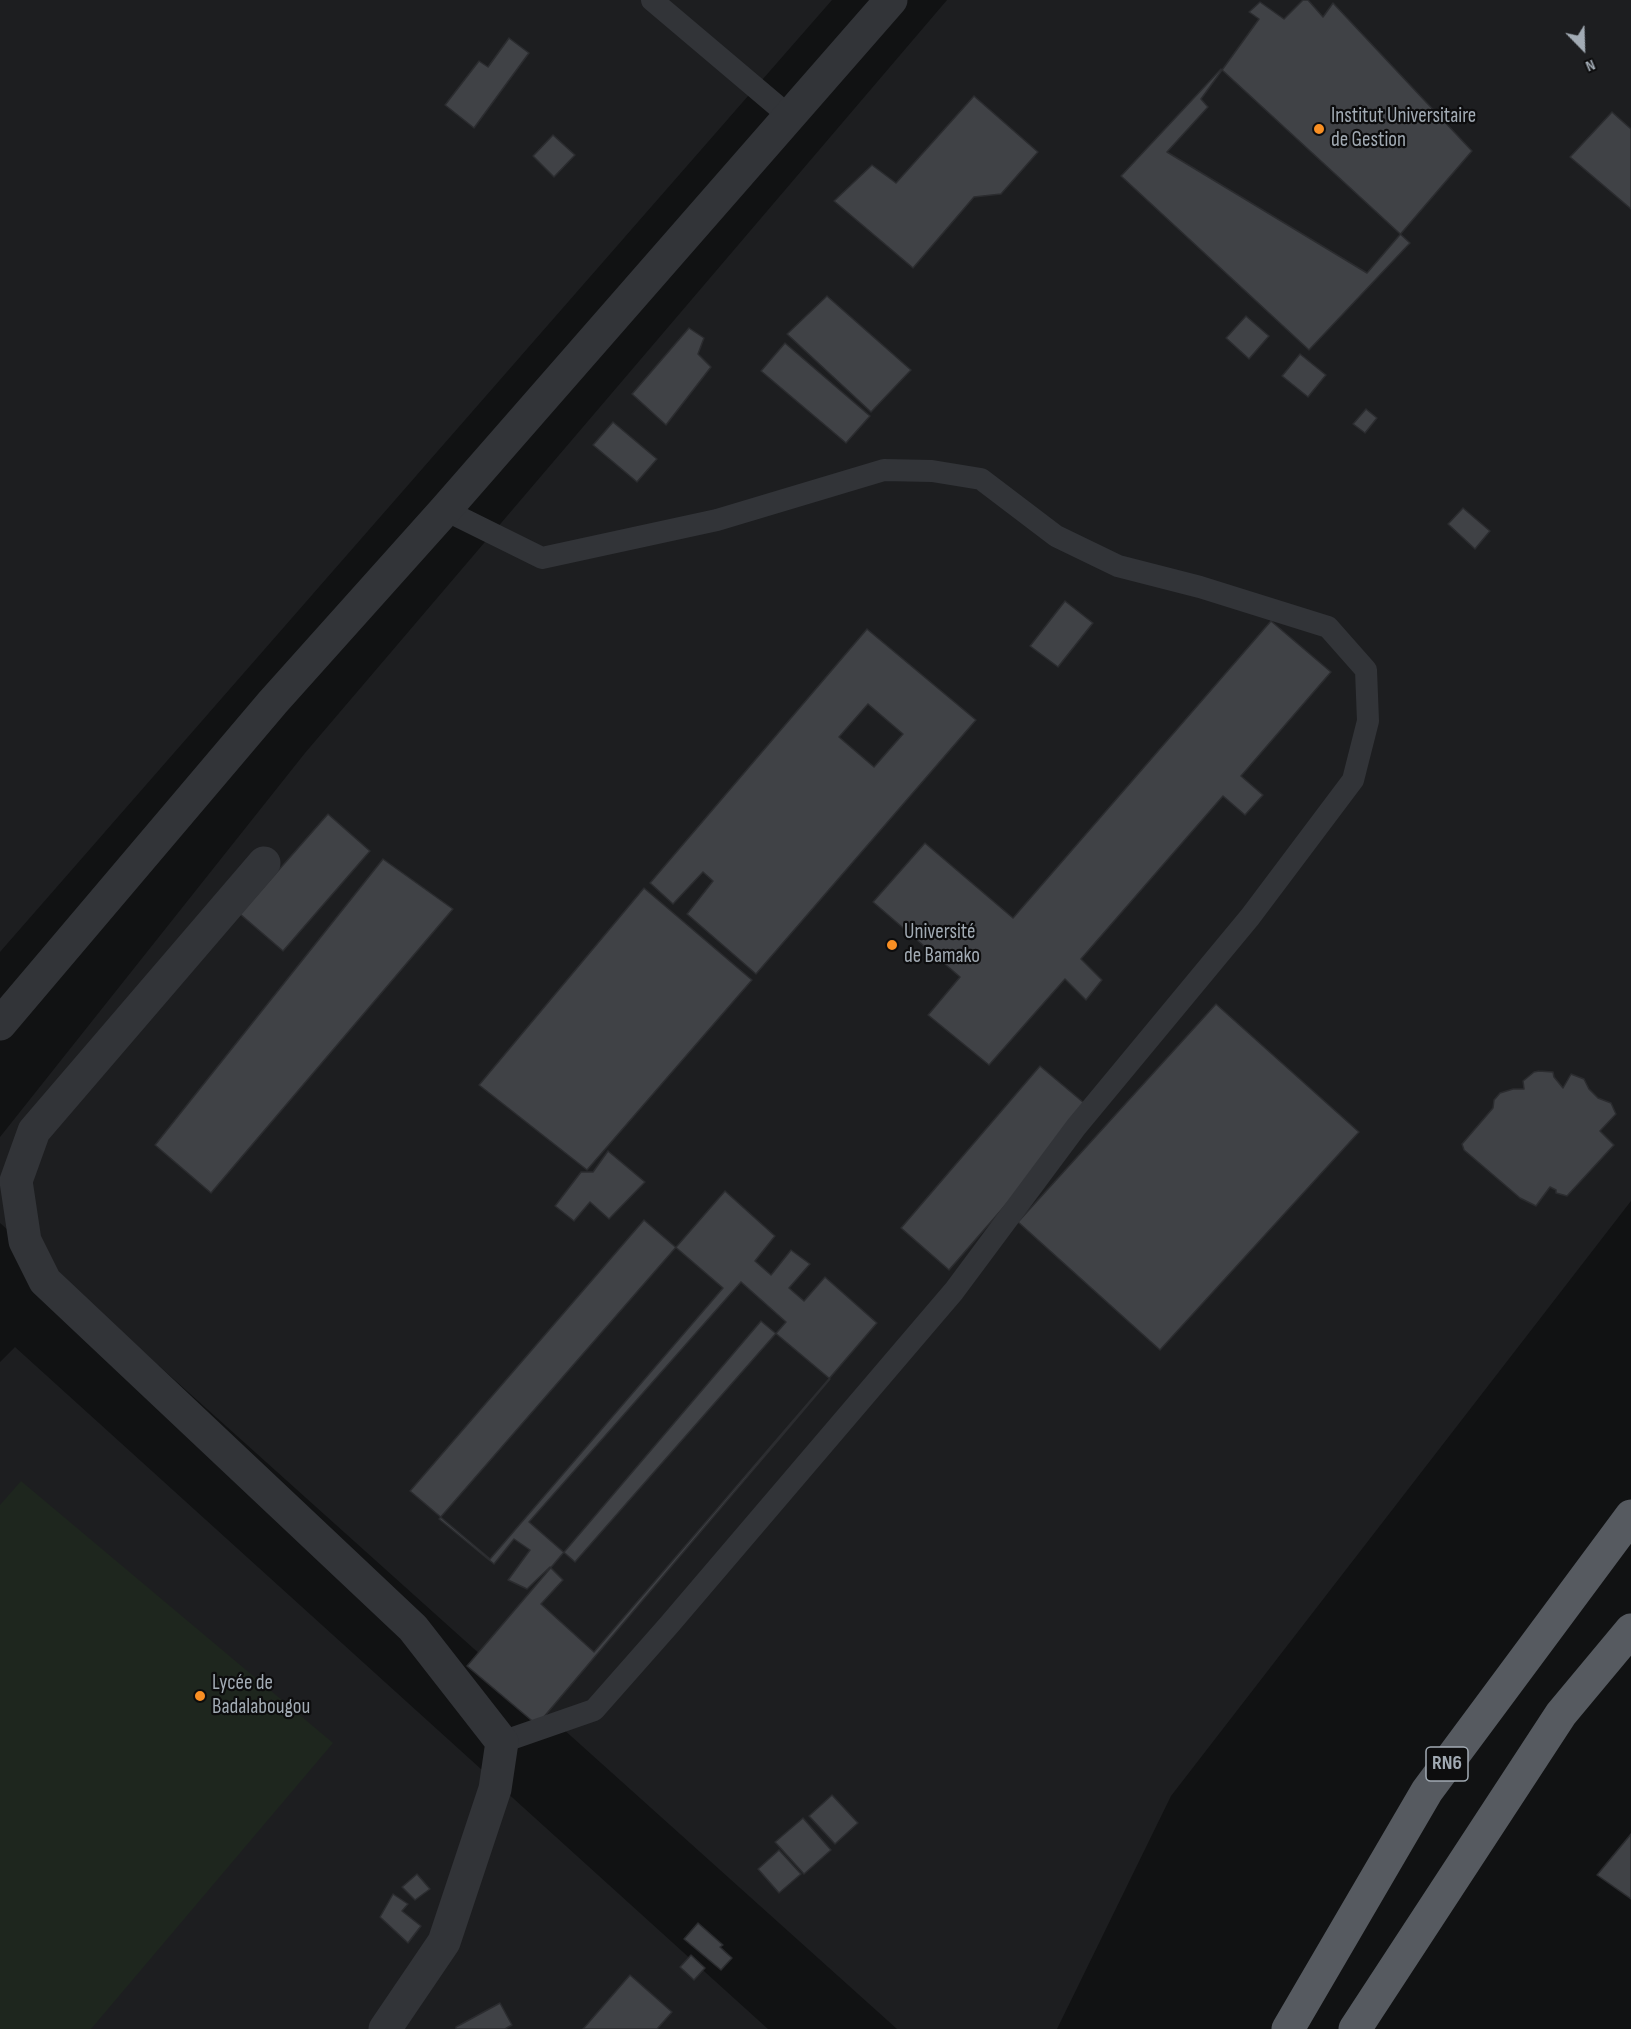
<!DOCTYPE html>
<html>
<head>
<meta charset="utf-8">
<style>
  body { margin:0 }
  #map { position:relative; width:1631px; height:2029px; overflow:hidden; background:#111213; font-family:"Sofia Sans Condensed",sans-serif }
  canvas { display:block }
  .north { position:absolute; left:1553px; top:18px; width:60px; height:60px; -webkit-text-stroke:4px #0d0d0e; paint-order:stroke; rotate:157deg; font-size:16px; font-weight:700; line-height:24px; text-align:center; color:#a2abb4 }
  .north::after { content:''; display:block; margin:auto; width:21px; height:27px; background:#a2abb4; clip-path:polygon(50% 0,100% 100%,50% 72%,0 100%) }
</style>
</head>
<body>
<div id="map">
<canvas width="1631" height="2029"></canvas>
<div class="north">N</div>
</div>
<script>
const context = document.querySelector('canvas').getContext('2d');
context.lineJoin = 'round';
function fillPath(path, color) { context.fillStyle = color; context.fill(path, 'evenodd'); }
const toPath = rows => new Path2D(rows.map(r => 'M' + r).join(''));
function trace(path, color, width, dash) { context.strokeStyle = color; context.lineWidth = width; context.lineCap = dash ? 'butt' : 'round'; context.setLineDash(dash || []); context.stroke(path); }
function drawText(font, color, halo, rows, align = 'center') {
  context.font = font + ' "Sofia Sans Condensed",sans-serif'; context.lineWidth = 4.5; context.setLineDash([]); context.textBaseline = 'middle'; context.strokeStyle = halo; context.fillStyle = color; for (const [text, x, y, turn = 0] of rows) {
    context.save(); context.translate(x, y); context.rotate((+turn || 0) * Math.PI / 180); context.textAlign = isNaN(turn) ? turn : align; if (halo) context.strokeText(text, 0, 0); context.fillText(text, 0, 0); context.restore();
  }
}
fillPath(toPath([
  [0,0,832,0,0,952],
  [947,0,1631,0,1631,1201,1171,1796,1057,2029,897,2029,0,1223,0,1137,305,753],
  [15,1347,768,2029,0,2029,0,1362]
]), '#1d1e20');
fillPath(toPath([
  [21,1481,333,1743,91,2029,0,2029,0,1505]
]), '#1e261e');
const building = toPath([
  [1303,0,1308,0,1323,17,1333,3,1472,151,1367,273,1167,152,1208,107,1201,99,1259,19,1249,12,1260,2,1284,19,1303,0],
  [509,38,529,53,474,128,445,105,479,61,488,67,509,38],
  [1221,69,1410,243,1309,350,1121,176,1221,69],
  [974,96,1038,152,1001,194,974,197,913,268,834,201,872,165,896,183,974,96],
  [1612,112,1631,129,1631,209,1570,157,1612,112],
  [553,135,575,155,554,177,533,156,553,135],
  [827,296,911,370,871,412,787,334,827,296],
  [1246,316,1269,336,1249,359,1226,338,1246,316],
  [689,328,704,338,698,354,711,367,666,425,632,394,689,328],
  [785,343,870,416,846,443,761,371,785,343],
  [1300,354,1326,375,1308,397,1282,376,1300,354],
  [1366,409,1377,418,1365,433,1353,424,1366,409],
  [613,422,657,459,637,482,593,445,613,422],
  [1463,508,1490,531,1475,549,1448,524,1463,508],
  [1065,601,1093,623,1058,667,1030,646,1065,601],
  [1271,621,1331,672,1241,776,1263,795,1245,815,1223,796,1081,959,1102,980,1086,1000,1065,979,989,1065,928,1015,960,977,873,902,925,843,1013,918,1271,621],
  [867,629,976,720,756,974,687,914,713,881,703,872,673,904,650,883,867,629],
  [868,704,903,734,874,767,839,737,868,704],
  [328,814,370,851,283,951,240,914,328,814],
  [383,859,453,909,211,1193,155,1145,383,859],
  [644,888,752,980,587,1170,479,1085,644,888],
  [1216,1004,1359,1132,1160,1350,1018,1222,1216,1004],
  [1040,1066,1090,1108,949,1270,901,1228,1040,1066],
  [1539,1071,1553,1072,1554,1077,1563,1088,1571,1074,1584,1079,1589,1089,1598,1098,1611,1103,1616,1114,1600,1131,1614,1145,1567,1196,1556,1193,1556,1190,1550,1187,1536,1206,1520,1198,1464,1150,1462,1144,1493,1108,1494,1100,1500,1093,1513,1089,1524,1089,1523,1081,1534,1072,1539,1071],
  [608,1151,645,1182,609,1219,590,1202,574,1221,555,1206,581,1172,593,1172,608,1151],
  [725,1191,775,1236,755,1261,771,1275,791,1250,810,1264,789,1288,804,1301,825,1277,877,1323,594,1652,541,1604,563,1580,550,1567,527,1589,508,1580,530,1550,514,1539,494,1564,439,1519,725,1191],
  [741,1282,786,1322,575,1562,529,1522,741,1282],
  [644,1220,723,1288,490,1559,410,1491,644,1220],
  [761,1321,830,1379,537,1725,467,1666,761,1321],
  [832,1795,858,1823,835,1844,809,1816,832,1795],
  [803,1818,831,1850,804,1874,775,1842,803,1818],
  [1631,1834,1631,1899,1597,1875,1631,1834],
  [779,1850,801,1874,779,1893,758,1869,779,1850],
  [417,1874,430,1889,415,1900,402,1887,417,1874],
  [393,1894,408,1904,402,1911,421,1926,408,1943,380,1917,393,1894],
  [698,1923,723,1945,720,1947,732,1958,721,1970,684,1939,698,1923],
  [691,1955,705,1968,694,1980,680,1967,691,1955],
  [630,1975,672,2012,657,2029,583,2029,630,1975],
  [500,2003,512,2025,505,2029,456,2029,456,2027,500,2003]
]);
fillPath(building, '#404246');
trace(building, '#2b2c2f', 1.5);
trace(toPath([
  [652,0,789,116],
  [445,510,542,558,717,520,884,470,932,471,981,479,1056,536,1118,566,1200,587,1328,627,1366,670,1368,721,1353,780,1250,917,1076,1127,954,1291,669,1625,594,1710,502,1742]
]), '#323438', 22);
trace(toPath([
  [264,863,34,1131,16,1181,25,1241,45,1281,413,1628,502,1742,495,1789,444,1942,385,2029]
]), '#323438', 33);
trace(toPath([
  [0,1024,273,702,445,510,891,0]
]), '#323438', 33);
trace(toPath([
  [1288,2029,1427,1791,1631,1516],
  [1355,2029,1561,1714,1631,1630]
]), '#565a60', 33);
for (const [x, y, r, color] of [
  [1319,129,6,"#f98f23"],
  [892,945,6,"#f98f23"],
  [200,1696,6,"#f98f23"]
]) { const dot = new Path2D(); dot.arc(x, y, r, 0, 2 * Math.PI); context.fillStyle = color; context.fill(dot); trace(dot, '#0d0d0e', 2); }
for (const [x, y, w] of [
  [1447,1764,42]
]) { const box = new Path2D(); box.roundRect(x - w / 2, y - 17, w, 34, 4.5); context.fillStyle = '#0d0d0e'; context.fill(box); trace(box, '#a2abb4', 1.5); }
drawText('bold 20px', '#a2abb4', null, [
  ["RN6",1447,1764]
]);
drawText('21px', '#a2abb4', '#0d0d0e', [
  ["Institut Universitaire",1331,117],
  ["de Gestion",1331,141],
  ["Université",904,933],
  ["de Bamako",904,957],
  ["Lycée de",212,1684],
  ["Badalabougou",212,1708]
], 'left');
</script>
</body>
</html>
